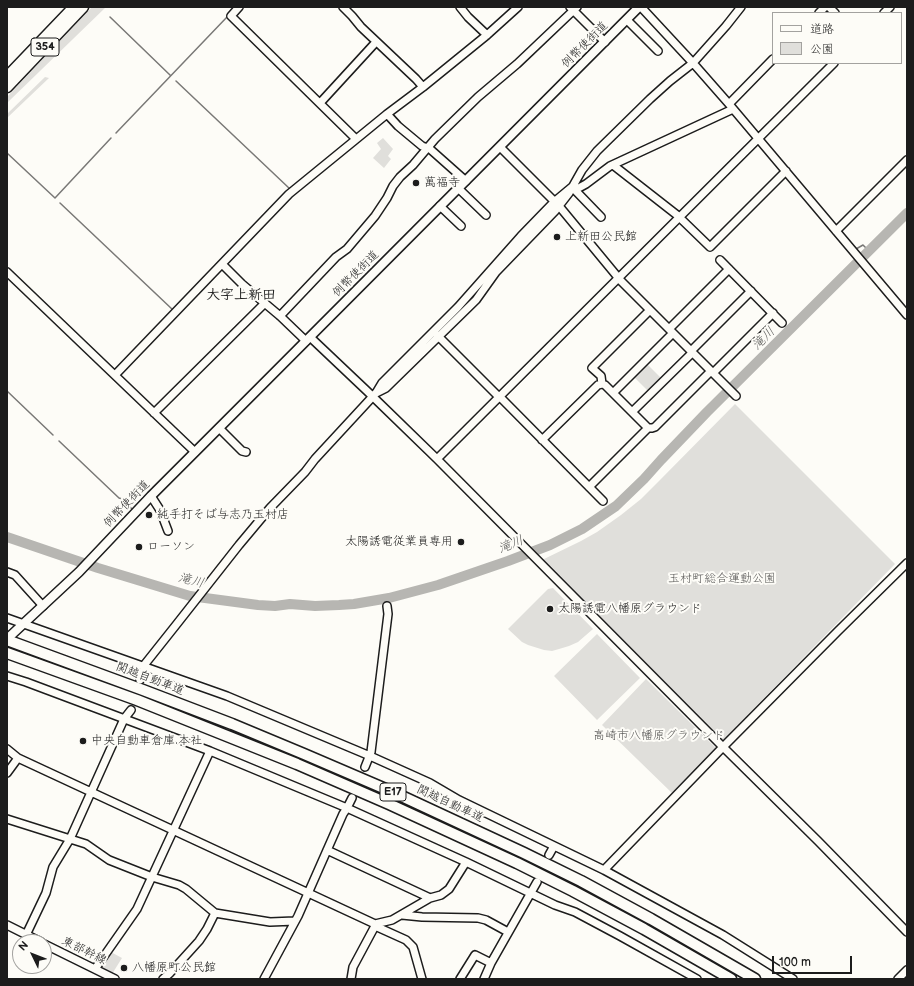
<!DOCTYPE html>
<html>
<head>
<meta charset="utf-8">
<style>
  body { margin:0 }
  #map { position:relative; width:914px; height:986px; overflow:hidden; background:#fdfcf7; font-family:"Balsamiq Sans","Klee One",sans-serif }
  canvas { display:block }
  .frame { position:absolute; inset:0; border:8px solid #1c1c1c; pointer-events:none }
  .legend { position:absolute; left:772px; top:12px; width:130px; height:52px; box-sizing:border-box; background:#fdfcf7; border:1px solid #a3a29f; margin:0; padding:5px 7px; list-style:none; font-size:12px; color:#1c1c1c }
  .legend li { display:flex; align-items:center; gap:8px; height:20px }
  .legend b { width:20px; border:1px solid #a3a29f }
  .north { position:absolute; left:12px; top:934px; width:40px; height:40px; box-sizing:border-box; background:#fdfcf7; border:1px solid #a3a29f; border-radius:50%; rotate:313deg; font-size:11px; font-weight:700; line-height:16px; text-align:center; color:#1c1c1c }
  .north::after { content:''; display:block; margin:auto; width:14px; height:18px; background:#1c1c1c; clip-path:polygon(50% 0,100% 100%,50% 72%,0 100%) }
  .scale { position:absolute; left:772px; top:956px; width:80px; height:18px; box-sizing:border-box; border:2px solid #1c1c1c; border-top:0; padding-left:5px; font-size:12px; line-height:14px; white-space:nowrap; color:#1c1c1c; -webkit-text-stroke:3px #fdfcf7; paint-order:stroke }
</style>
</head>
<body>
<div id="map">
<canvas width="914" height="986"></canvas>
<div class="frame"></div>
<ul class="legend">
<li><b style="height:5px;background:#fdfcf7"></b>道路</li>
<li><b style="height:11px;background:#e0dfdb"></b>公園</li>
</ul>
<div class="north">N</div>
<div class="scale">100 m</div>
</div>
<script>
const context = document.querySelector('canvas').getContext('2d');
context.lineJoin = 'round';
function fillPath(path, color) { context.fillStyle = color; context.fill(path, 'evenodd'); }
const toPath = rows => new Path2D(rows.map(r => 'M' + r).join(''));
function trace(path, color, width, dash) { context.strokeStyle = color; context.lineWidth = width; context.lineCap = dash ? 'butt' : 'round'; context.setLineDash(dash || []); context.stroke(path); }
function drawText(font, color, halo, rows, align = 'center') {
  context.font = font + ' "Balsamiq Sans","Klee One",sans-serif'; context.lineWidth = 4; context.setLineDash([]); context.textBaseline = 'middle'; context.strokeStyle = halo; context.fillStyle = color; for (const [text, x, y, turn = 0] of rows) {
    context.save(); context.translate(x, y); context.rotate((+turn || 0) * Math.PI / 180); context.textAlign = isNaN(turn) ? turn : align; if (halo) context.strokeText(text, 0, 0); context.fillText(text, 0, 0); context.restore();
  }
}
fillPath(toPath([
  [92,7,106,7,7,103,7,97],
  [45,77,49,78,7,118,7,114],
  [383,138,393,149,388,156,391,159,384,168,373,158,381,149,377,143],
  [646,363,662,379,649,392,633,376],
  [735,404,895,564,723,740,542,560,581,541,597,532,621,515,641,499,659,481],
  [553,588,593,629,578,642,569,646,559,649,552,651,544,650,528,645,522,642,508,629,548,589],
  [597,634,640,678,597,720,554,676],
  [646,679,716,748,716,750,673,794,602,725],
  [109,951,122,958,112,974,100,968,100,967]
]), '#e0dfdb');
trace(toPath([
  [110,17,170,75],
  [176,81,290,189],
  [116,133,227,17],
  [7,153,55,198,111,138],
  [60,203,173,310],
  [843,234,856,249,863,245,869,251],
  [7,391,53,435],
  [59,441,119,498,122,499,133,510]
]), '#797876', 1.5);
trace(toPath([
  [7,537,98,568,190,596,258,605,275,606,290,604,315,606,339,605,354,604,389,598,438,585,508,561,550,545,582,529,616,506,644,479,661,460,707,412,907,213]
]), '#b7b6b2', 10);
trace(toPath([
  [131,710,139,684],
  [352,798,365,767]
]), '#dbdad6', 7, [7, 3.5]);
const minor = toPath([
  [239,7,231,16,356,139],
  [343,7,352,16,361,27,416,79,423,87],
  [460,7,468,17,487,35],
  [570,7,605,42],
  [641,7,693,63,729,104,907,315],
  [829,7,835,13],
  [819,13,825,7],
  [884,13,890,7],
  [627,20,658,51],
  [320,103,376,42],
  [729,104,773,59],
  [387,114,398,126,422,146,430,149,466,181],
  [500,147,559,206,621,281,736,396],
  [613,165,677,215,710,247,786,171],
  [572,187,601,217],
  [458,188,486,215],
  [575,190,586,184,610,166,733,109],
  [440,206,461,226],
  [836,231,907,160],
  [720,260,782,323],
  [222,264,242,284,280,316,306,341],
  [7,272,195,452],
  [280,316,336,257,347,249,375,216,387,198,393,186,400,177,413,165,435,139,478,97,517,64,577,7],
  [669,329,729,269],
  [436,334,497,395,502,399,603,501],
  [310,337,367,391,437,459,723,747,818,841,907,932],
  [691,351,751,291],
  [713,373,773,313],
  [115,375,289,194,387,114,423,87,487,35,518,7],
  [602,384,601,376,592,368,650,310],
  [602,384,605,385,648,428],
  [376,393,386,388,476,300,496,272,555,211,569,193,582,170,597,151,650,99,670,81,693,63,726,26,741,7],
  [613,393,673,333],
  [632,412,692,353],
  [154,413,265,303],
  [219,428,242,451,246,452],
  [542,440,598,385,602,384],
  [437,459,834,63],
  [589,487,648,428,652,428,655,427,711,371],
  [151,496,160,510,168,531],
  [7,572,15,575,43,606],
  [7,618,227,696,370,756,430,783,459,800,604,870,723,935,793,979],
  [7,676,26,682,210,751,347,808,466,862,555,905,575,912,620,936,697,979],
  [140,680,145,664,176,625,239,545,270,508,305,472,315,459,376,393,382,383,458,307,521,236,554,202,572,187],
  [7,749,18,758,375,924,392,920,430,898,441,895,449,889,466,862],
  [365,767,371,752,388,614,387,606],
  [7,773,18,758],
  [7,819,86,844,109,860,152,877,179,885,186,889,215,913,270,922,295,921],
  [327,850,430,898],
  [549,855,554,846],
  [604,870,723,747,838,631,907,563],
  [402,915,422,917,478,918,486,920,508,932],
  [7,925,41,942],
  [375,926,406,940,413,947,422,979],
  [26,935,46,893,53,867,70,839,124,719,131,710],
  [44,944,115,979],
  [95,969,137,909,210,751],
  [163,979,170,973,199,941,207,929,215,913],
  [264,979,298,916,343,814,347,808,352,798],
  [351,979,353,967,375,926,375,924],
  [460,979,475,955,491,963],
  [484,979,491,963,537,882],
  [898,979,907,970]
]);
const major = toPath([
  [7,639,79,572,151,496,256,391,639,7]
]);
const highway = toPath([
  [7,77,74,7],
  [7,87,83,7],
  [7,640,143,690,232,724,304,754,395,793,524,853,581,881,651,919,755,979],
  [7,653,137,700,297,764,389,804,517,863,573,891,644,929,731,979]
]);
trace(minor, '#1c1c1c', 10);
trace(major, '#1c1c1c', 11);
trace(highway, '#1c1c1c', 13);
trace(minor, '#fdfcf7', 7);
trace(major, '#fdfcf7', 8);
trace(highway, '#fdfcf7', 10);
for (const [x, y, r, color] of [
  [416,183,4,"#1c1c1c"],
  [557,237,4,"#1c1c1c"],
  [149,515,4,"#1c1c1c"],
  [461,542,4,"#1c1c1c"],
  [139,547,4,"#1c1c1c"],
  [550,609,4,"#1c1c1c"],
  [83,741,4,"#1c1c1c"],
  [124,968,4,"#1c1c1c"]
]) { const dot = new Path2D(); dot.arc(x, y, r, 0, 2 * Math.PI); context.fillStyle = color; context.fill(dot); trace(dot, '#fdfcf7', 1.5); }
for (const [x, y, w] of [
  [45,47,28],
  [393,792,26]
]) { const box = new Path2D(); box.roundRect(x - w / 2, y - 9, w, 18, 3); context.fillStyle = '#fdfcf7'; context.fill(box); trace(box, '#1c1c1c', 1); }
drawText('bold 11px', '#1c1c1c', null, [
  ["354",45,47],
  ["E17",393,792]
]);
drawText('12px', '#1c1c1c', '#fdfcf7', [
  ["例幣使街道",585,45,-45],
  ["例幣使街道",356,274,-45],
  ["例幣使街道",127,504,-46],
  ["関越自動車道",150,679,21],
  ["関越自動車道",450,804,25],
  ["東部幹線",84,951,26]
]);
drawText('12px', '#1c1c1c', '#fdfcf7', [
  ["萬福寺",424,183],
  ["上新田公民館",565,237],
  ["純手打そば与志乃玉村店",157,515],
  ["太陽誘電従業員専用",453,542,"right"],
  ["ローソン",147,547],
  ["太陽誘電八幡原グラウンド",558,609],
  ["中央自動車倉庫 本社",91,741],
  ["八幡原町公民館",132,968]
], 'left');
drawText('12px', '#575655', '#fdfcf7', [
  ["玉村町総合運動公園",722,579],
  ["高崎市八幡原グラウンド",659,736]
]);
drawText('italic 13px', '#5a5a58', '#fdfcf7', [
  ["滝川",764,339,-45],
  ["滝川",511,545,-22],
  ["滝川",191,581,14]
]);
drawText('bold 14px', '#1c1c1c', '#fdfcf7', [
  ["大字上新田",241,295]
]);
</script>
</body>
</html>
